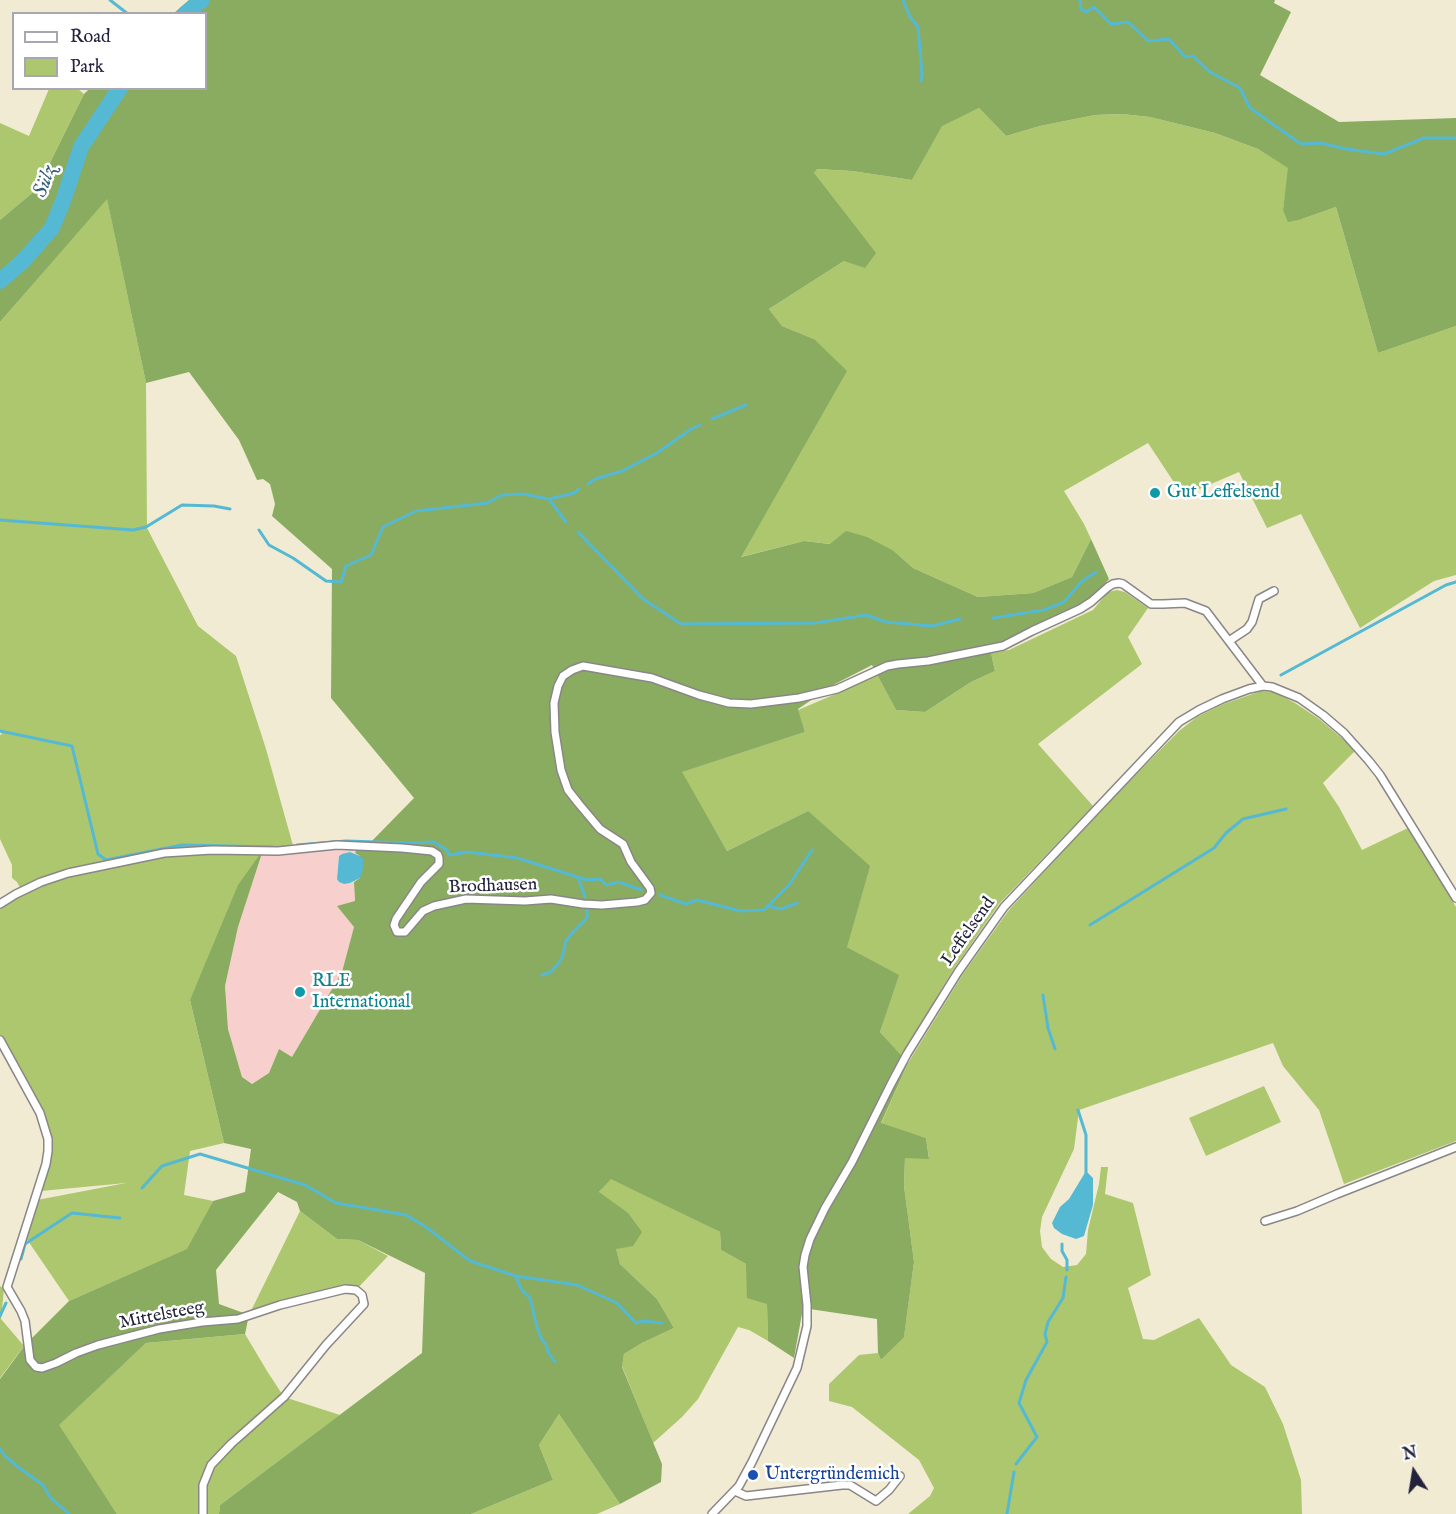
<!DOCTYPE html>
<html>
<head>
<meta charset="utf-8">
<style>
  body { margin:0 }
  #map { position:relative; width:1456px; height:1514px; overflow:hidden; background:#f1ebd4; font-family:"IM FELL English",serif }
  canvas { display:block }
  .legend { position:absolute; left:12px; top:12px; width:195px; height:78px; box-sizing:border-box; background:#fff; border:2px solid #a7a7b1; margin:0; padding:8px 10px; list-style:none; font-size:18px; color:#22223b }
  .legend li { display:flex; align-items:center; gap:12px; height:30px }
  .legend b { width:30px; border:2px solid #a7a7b1 }
  .north { position:absolute; left:1384px; top:1442px; width:60px; height:60px; -webkit-text-stroke:4px #fff; paint-order:stroke; rotate:348deg; font-size:16px; font-weight:700; line-height:24px; text-align:center; color:#22223b }
  .north::after { content:''; display:block; margin:auto; width:21px; height:27px; background:#22223b; clip-path:polygon(50% 0,100% 100%,50% 72%,0 100%) }
</style>
</head>
<body>
<div id="map">
<canvas width="1456" height="1514"></canvas>
<ul class="legend">
<li><b style="height:8px;background:#fff"></b>Road</li>
<li><b style="height:16px;background:#acc76d"></b>Park</li>
</ul>
<div class="north">N</div>
</div>
<script>
const context = document.querySelector('canvas').getContext('2d');
context.lineJoin = 'round';
function fillPath(path, color) { context.fillStyle = color; context.fill(path, 'evenodd'); }
const toPath = rows => new Path2D(rows.map(r => 'M' + r).join(''));
function trace(path, color, width, dash) { context.strokeStyle = color; context.lineWidth = width; context.lineCap = dash ? 'butt' : 'round'; context.setLineDash(dash || []); context.stroke(path); }
function drawText(font, color, halo, rows, align = 'center') {
  context.font = font + ' "IM FELL English",serif'; context.lineWidth = 5; context.setLineDash([]); context.textBaseline = 'middle'; context.strokeStyle = halo; context.fillStyle = color; for (const [text, x, y, turn = 0] of rows) {
    context.save(); context.translate(x, y); context.rotate((+turn || 0) * Math.PI / 180); context.textAlign = isNaN(turn) ? turn : align; if (halo) context.strokeText(text, 0, 0); context.fillText(text, 0, 0); context.restore();
  }
}
fillPath(toPath([
  [337,845,357,849,355,853,350,852,339,856,337,879,350,883,354,882,355,901,354,927,342,972,292,1057,279,1049,269,1073,252,1084,242,1077,228,1029,225,986,238,927,263,850]
]), '#f7d0ce');
fillPath(toPath([
  [49,89,78,89,84,94,37,189,0,220,0,123,29,136],
  [979,108,1006,136,1040,126,1095,115,1122,114,1150,117,1215,133,1258,149,1289,168,1283,210,1302,219,1336,207,1378,353,1456,326,1456,575,1434,581,1360,628,1301,514,1267,528,1239,472,1183,496,1148,443,1064,491,1084,524,1091,539,1072,577,1033,593,978,597,913,568,894,551,804,541,740,557,794,462,814,339,782,326,769,309,844,261,814,173,816,169,852,171,912,180,942,125],
  [107,198,146,383,147,528,198,626,236,656,266,749,294,849,263,850,190,1000,224,1143,190,1151,184,1195,213,1201,188,1249,69,1301,24,1235,37,1200,126,1183,41,1191,50,1139,48,1128,42,1111,8,1045,0,1035,0,908,23,894,17,882,12,878,12,865,0,839,0,735,2,734,0,732,0,322],
  [1117,590,1125,592,1148,608,1128,637,1142,664,1038,744,1093,806,999,904,953,970,901,1056,880,1032,898,975,847,947,808,811,727,851,681,772,805,732,798,710,838,693,877,674,896,710,925,712,971,682,995,671,991,653,1009,650,1093,610,1108,592],
  [1261,691,1274,692,1295,703,1319,719,1356,750,1323,783,1339,807,1362,850,1408,828,1456,907,1456,1141,1344,1184,1319,1110,1283,1066,1273,1043,1079,1110,1074,1149,1042,1217,1040,1231,1042,1247,1051,1259,1063,1267,1077,1265,1086,1254,1088,1230,1099,1184,1101,1167,1108,1167,1105,1194,1133,1203,1151,1275,1128,1288,1143,1339,1154,1340,1199,1318,1231,1365,1265,1387,1283,1424,1301,1480,1302,1514,908,1514,930,1496,934,1488,919,1460,852,1407,829,1401,829,1384,859,1355,878,1353,881,1360,904,1336,914,1262,904,1186,905,1158,929,1158,926,1138,881,1124,908,1063,963,974,1009,910,1100,811,1179,731,1197,717,1221,705],
  [1264,1086,1281,1122,1206,1156,1189,1118],
  [611,1178,720,1232,721,1250,746,1264,767,1304,768,1341,749,1330,738,1327,698,1399,682,1417,653,1443,622,1366,624,1354,642,1343,674,1328,657,1299,620,1264,599,1192],
  [300,1211,337,1239,358,1240,388,1256,356,1290,351,1289,249,1315],
  [0,1286,4,1289,1,1319,24,1346,0,1378],
  [245,1334,267,1371,284,1397,340,1415,220,1505,219,1514,117,1514,58,1425,146,1343],
  [559,1414,620,1504,597,1514,471,1514,553,1480,539,1445]
]), '#acc76d');
fillPath(toPath([
  [189,0,1275,0,1274,3,1291,12,1260,75,1339,122,1456,118,1456,326,1378,353,1336,207,1302,219,1288,222,1283,210,1288,168,1258,149,1215,133,1150,117,1122,114,1095,115,1040,126,1006,136,979,108,942,126,912,180,852,171,817,169,814,173,876,253,865,268,844,261,769,309,782,326,814,339,847,371,741,557,804,541,830,544,846,531,867,537,894,551,913,568,978,597,1033,593,1072,577,1091,539,1109,579,1095,595,1079,607,1002,643,989,644,995,671,971,682,925,712,896,710,872,665,835,684,798,709,805,732,682,772,727,851,808,811,870,866,847,947,899,975,880,1032,908,1063,881,1123,926,1138,929,1159,905,1158,904,1186,914,1262,904,1337,881,1360,878,1353,877,1319,803,1308,794,1358,768,1341,767,1304,747,1298,746,1264,721,1250,720,1232,611,1179,599,1192,628,1213,642,1232,633,1246,616,1249,620,1264,657,1299,674,1328,642,1343,624,1354,622,1367,662,1464,661,1482,620,1504,559,1414,539,1445,553,1480,471,1514,219,1514,220,1505,422,1353,425,1273,358,1240,337,1239,300,1211,297,1202,278,1192,216,1270,219,1304,249,1315,245,1334,146,1343,59,1425,117,1514,0,1514,0,1379,25,1345,69,1301,187,1249,213,1201,245,1192,251,1149,224,1143,190,1000,238,885,263,850,238,927,225,986,228,1029,242,1077,252,1084,269,1073,279,1049,292,1057,342,972,354,927,337,906,355,901,354,882,360,878,360,856,355,853,357,849,368,845,414,798,331,698,332,569,272,516,275,504,270,484,263,479,257,480,239,440,189,372,146,383,107,199,0,322,0,220,37,189,84,94,90,88,206,88,206,14,174,13]
]), '#89ac60');
fillPath(toPath([
  [350,852,360,856,363,859,363,868,360,878,350,883,344,884,339,882,337,879,339,856,342,854],
  [1086,1171,1093,1178,1093,1205,1084,1236,1076,1239,1062,1234,1054,1228,1052,1223,1060,1207,1069,1199]
]), '#55b9d3');
trace(toPath([
  [110,0,128,14],
  [903,0,910,17,918,27,922,74,921,81],
  [1080,0,1081,9,1086,12,1094,7,1111,24,1128,22,1148,41,1169,39,1185,57,1193,56,1210,72,1240,88,1250,108,1301,144,1321,143,1346,149,1384,154,1424,138,1456,138],
  [712,419,746,405],
  [588,484,595,479,622,471,657,453,691,429,700,425],
  [549,499,574,493,579,489],
  [0,520,133,530,146,527,182,505,214,506,230,509],
  [259,530,269,545,293,558,326,581,341,582,346,566,371,555,383,527,416,511,487,503,502,495,523,494,549,499,566,522],
  [578,532,643,599,681,624,815,623,866,615,886,622,932,626,960,619],
  [993,618,1044,610,1064,602,1081,582,1096,572],
  [1281,675,1446,585,1456,582],
  [0,731,72,746,98,854,106,860,182,845,273,847],
  [297,845,346,841,410,843,434,842,447,850,449,855,468,852,517,858,587,880,600,879,606,885,619,882,641,890],
  [578,877,585,897],
  [660,895,686,904,697,900,740,911,764,910,789,885,812,850],
  [767,906,781,909,797,903],
  [1090,925,1214,848,1226,833,1243,819,1286,809],
  [542,975,551,972,557,965,562,958,566,941,573,932,587,918,587,909],
  [1043,995,1048,1028,1055,1049],
  [1078,1110,1086,1135,1086,1173],
  [142,1188,162,1166,200,1154,305,1185,336,1203,406,1215,426,1227,470,1261,516,1276,577,1285,617,1303,636,1323,643,1321,662,1323],
  [1062,1244,1062,1251,1067,1260,1067,1270],
  [21,1259,25,1244,72,1213,120,1218],
  [516,1276,521,1289,530,1298,537,1327,542,1340,546,1344,548,1352,555,1362],
  [0,1316,6,1303],
  [0,1449,5,1456,18,1467,43,1485,50,1497,69,1514],
  [1016,1464,1037,1437,1019,1403,1026,1380,1047,1342,1045,1334,1048,1322,1063,1298,1066,1277],
  [1007,1514,1014,1472]
]), '#55b9d3', 3);
trace(toPath([
  [185,14,202,0],
  [0,281,23,261,52,228,63,201,81,147,120,88]
]), '#55b9d3', 16);
const street = toPath([
  [1229,641,1247,629,1252,622,1259,599,1274,591],
  [0,904,16,894,41,882,68,873,164,853,212,850,278,851,337,845,402,848,432,851,438,855,439,858,439,864,421,882,396,919,394,925,397,932,405,932,423,911,434,906,466,899,525,901,551,899,583,904,602,905,637,902,645,900,651,893,650,888,631,862,623,844,600,829,579,804,568,790,561,770,555,732,554,703,558,686,563,676,572,670,583,666,652,678,699,695,729,703,751,704,799,698,837,689,887,666,898,664,928,661,1003,646,1032,631,1080,609,1091,602,1108,587,1113,584,1119,583,1123,584,1151,604,1163,604,1185,603,1206,611,1263,686],
  [0,1040,40,1113,48,1139,48,1151,46,1164,7,1287,21,1311,25,1321,30,1360,36,1367,42,1368,56,1363,76,1353,98,1345,159,1329,202,1322,238,1319,280,1305,345,1289,356,1290,362,1295,364,1304,326,1345,284,1397,231,1444,211,1465,203,1485,203,1514],
  [1265,1221,1297,1211,1337,1194,1456,1147],
  [735,1491,746,1496,842,1485,850,1485,876,1501,889,1490,900,1476],
  [712,1514,739,1486,752,1462,797,1368,807,1326,807,1305,803,1267,805,1255,810,1239,825,1208,852,1162,891,1084,907,1054,958,972,1004,907,1179,722,1199,710,1222,699,1249,689,1263,686,1272,687,1299,698,1323,715,1344,733,1369,761,1380,775,1456,898]
]);
trace(street, '#8a8688', 10);
trace(street, '#fff', 7);
for (const [x, y, r, color] of [
  [1155,493,6,"#0f9aa8"],
  [300,992,6,"#0f9aa8"],
  [753,1475,6,"#1a4fb4"]
]) { const dot = new Path2D(); dot.arc(x, y, r, 0, 2 * Math.PI); context.fillStyle = color; context.fill(dot); trace(dot, '#fff', 2); }
drawText('18px', '#0d838f', '#fff', [
  ["Gut Leffelsend",1167,493],
  ["RLE",312,982],
  ["International",312,1003]
], 'left');
drawText('18px', '#22223b', '#fff', [
  ["Brodhausen",493,887,-2],
  ["Leffelsend",969,932,-55],
  ["Mittelsteeg",162,1316,-11]
]);
drawText('18px', '#164399', '#fff', [
  ["Untergründemich",765,1475]
], 'left');
drawText('italic 20px', '#365e78', '#fff', [
  ["Sülz",46,182,-70]
]);
</script>
</body>
</html>
